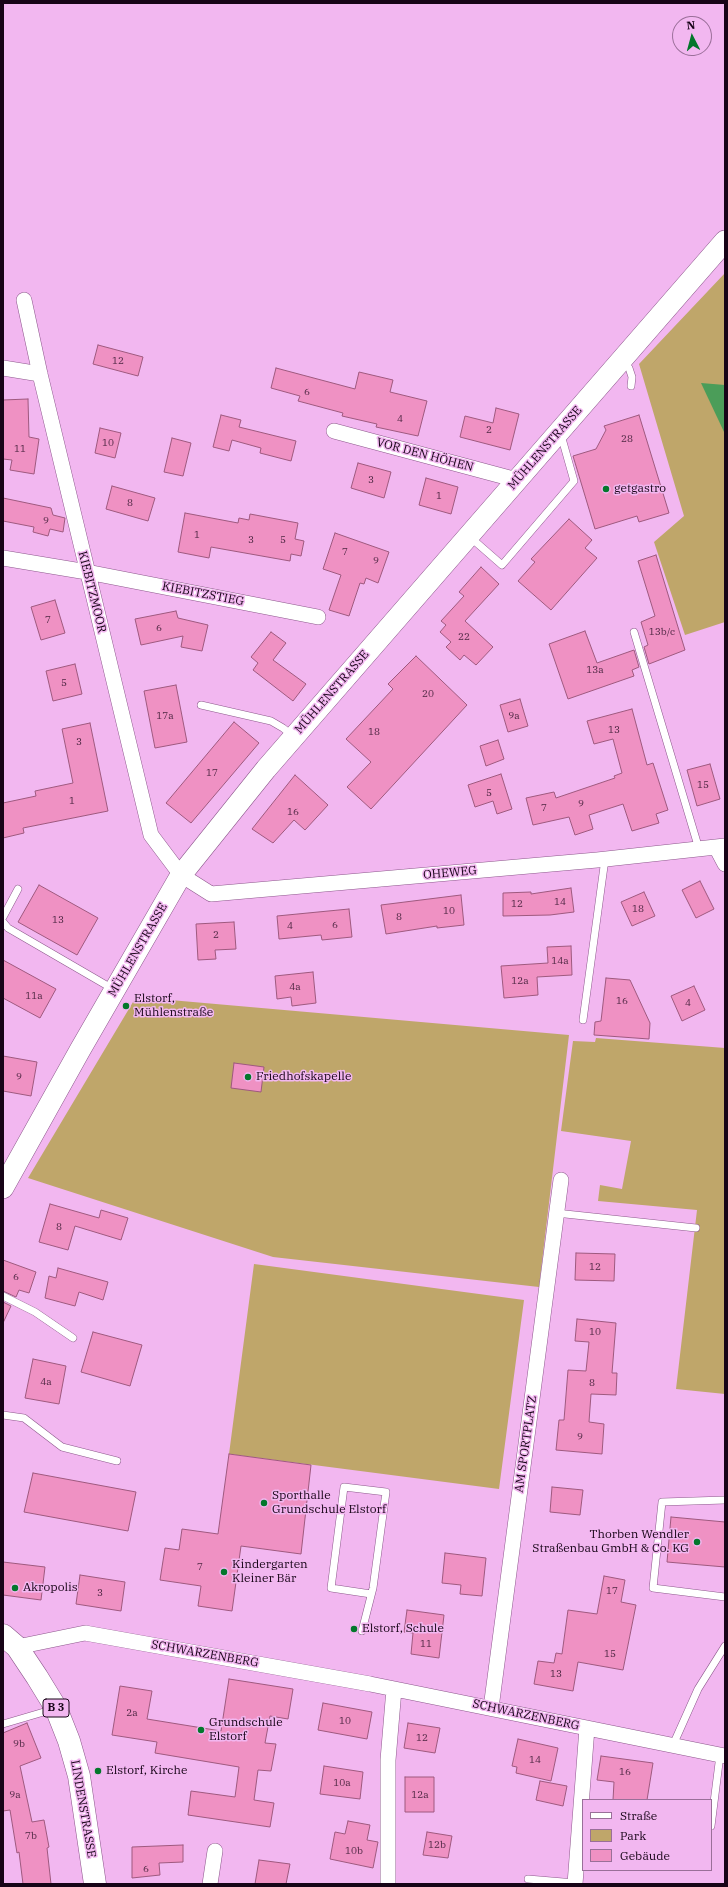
<!DOCTYPE html>
<html>
<head>
<meta charset="utf-8">
<style>
  body { margin:0 }
  #map { position:relative; width:728px; height:1887px; overflow:hidden; background:#f2b7f0; font-family:"IBM Plex Serif",serif }
  canvas { display:block }
  .frame { position:absolute; inset:0; border:4px solid #170417; pointer-events:none }
  .legend { position:absolute; left:582px; top:1799px; width:130px; height:72px; box-sizing:border-box; background:#f2b7f0; border:1px solid #9a6f99; margin:0; padding:5px 7px; list-style:none; font-size:12px; color:#170417 }
  .legend li { display:flex; align-items:center; gap:8px; height:20px }
  .legend b { width:20px; border:1px solid #9a6f99 }
  .north { position:absolute; left:672px; top:16px; width:40px; height:40px; box-sizing:border-box; background:#f2b7f0; border:1px solid #9a6f99; border-radius:50%; rotate:354deg; font-size:11px; font-weight:700; line-height:16px; text-align:center; color:#170417 }
  .north::after { content:''; display:block; margin:auto; width:14px; height:18px; background:#03772b; clip-path:polygon(50% 0,100% 100%,50% 72%,0 100%) }
</style>
</head>
<body>
<div id="map">
<canvas width="728" height="1887"></canvas>
<div class="frame"></div>
<ul class="legend">
<li><b style="height:5px;background:#fff"></b>Straße</li>
<li><b style="height:11px;background:#bfa66a"></b>Park</li>
<li><b style="height:11px;background:#ef91c3"></b>Gebäude</li>
</ul>
<div class="north">N</div>
</div>
<script>
const context = document.querySelector('canvas').getContext('2d');
context.lineJoin = 'round';
function fillPath(path, color) { context.fillStyle = color; context.fill(path, 'evenodd'); }
const toPath = rows => new Path2D(rows.map(r => 'M' + r).join(''));
function trace(path, color, width, dash) { context.strokeStyle = color; context.lineWidth = width; context.lineCap = dash ? 'butt' : 'round'; context.setLineDash(dash || []); context.stroke(path); }
function drawText(font, color, halo, rows, align = 'center') {
  context.font = font + ' "IBM Plex Serif",serif'; context.lineWidth = 3; context.setLineDash([]); context.textBaseline = 'middle'; context.strokeStyle = halo; context.fillStyle = color; for (const [text, x, y, turn = 0] of rows) {
    context.save(); context.translate(x, y); context.rotate((+turn || 0) * Math.PI / 180); context.textAlign = isNaN(turn) ? turn : align; if (halo) context.strokeText(text, 0, 0); context.fillText(text, 0, 0); context.restore();
  }
}
fillPath(toPath([
  [725,273,725,622,685,635,654,542,684,516,639,364],
  [136,997,569,1035,539,1287,273,1257,28,1178],
  [596,1038,725,1048,725,1394,676,1389,697,1210,598,1201,600,1185,622,1189,631,1141,561,1131,573,1041,595,1042],
  [254,1264,524,1300,499,1489,229,1454]
]), '#bfa66a');
fillPath(toPath([
  [701,383,725,385,725,434]
]), '#4b9d59');
const building = toPath([
  [98,345,143,357,138,376,93,364,98,345],
  [276,368,355,389,359,372,393,380,390,392,427,401,418,436,376,427,377,424,342,416,343,413,298,401,300,396,271,388,276,368],
  [28,399,29,437,39,439,34,474,10,470,12,460,3,459,3,400,28,399],
  [496,408,519,414,510,450,460,437,465,416,493,423,496,408],
  [221,415,241,420,239,427,296,441,291,461,260,453,261,448,232,440,229,451,213,447,221,415],
  [639,415,669,513,639,522,637,516,595,529,573,456,596,449,606,430,604,426,639,415],
  [100,428,121,433,115,458,95,453,100,428],
  [172,438,191,443,183,476,164,472,172,438],
  [358,463,391,472,384,498,351,488,358,463],
  [426,478,458,487,451,514,419,505,426,478],
  [112,486,155,498,148,521,106,509,112,486],
  [3,498,51,508,53,515,65,518,63,532,50,529,48,536,33,532,34,527,3,521,3,498],
  [185,513,238,523,239,518,249,520,250,514,298,523,295,539,304,541,301,556,291,554,290,561,211,547,209,558,178,552,185,513],
  [569,519,592,540,585,548,597,558,551,610,518,581,535,562,531,559,569,519],
  [335,533,389,552,378,583,366,578,364,584,360,583,349,616,329,610,341,575,323,569,335,533],
  [656,555,685,650,649,664,644,647,648,645,641,622,655,616,638,561,656,555],
  [481,567,499,584,465,621,493,647,476,665,464,655,460,660,446,647,451,642,440,632,446,625,441,621,464,596,459,592,481,567],
  [55,600,65,633,41,640,31,607,55,600],
  [176,611,178,618,208,625,202,651,181,647,183,636,141,645,135,619,176,611],
  [585,631,597,663,634,650,639,667,632,670,634,676,568,699,549,644,585,631],
  [271,632,286,643,273,660,306,684,293,701,253,670,258,663,251,657,271,632],
  [416,656,467,705,371,809,347,787,371,762,346,739,393,689,388,684,416,656],
  [75,664,82,694,53,701,46,671,75,664],
  [176,685,187,742,155,748,144,691,176,685],
  [520,699,528,726,508,732,500,705,520,699],
  [632,709,647,765,653,763,668,810,656,814,659,823,632,831,623,804,589,815,593,829,575,835,569,817,533,825,526,798,554,792,556,798,615,778,614,776,622,773,613,739,594,744,587,721,632,709],
  [234,722,259,743,191,823,166,803,234,722],
  [90,723,108,811,23,828,24,833,3,838,3,803,36,796,35,791,73,783,62,729,90,723],
  [498,740,504,759,486,766,480,746,498,740],
  [710,764,720,799,697,806,687,770,710,764],
  [501,774,512,809,497,814,493,801,475,807,468,785,501,774],
  [295,775,328,805,305,830,294,820,273,843,252,829,295,775],
  [700,881,714,909,696,918,682,890,700,881],
  [39,885,98,918,77,955,18,922,39,885],
  [571,888,574,912,550,915,503,916,503,893,531,892,531,894,571,888],
  [644,892,655,916,632,926,621,902,644,892],
  [461,895,464,925,437,928,437,926,386,934,381,905,461,895],
  [349,909,352,937,322,940,321,935,279,939,277,916,349,909],
  [234,922,236,949,215,950,216,959,198,960,196,924,234,922],
  [571,946,572,975,537,977,538,995,504,998,501,966,548,963,547,947,571,946],
  [3,960,56,989,40,1018,3,998,3,960],
  [313,972,316,1003,292,1006,291,997,277,999,275,976,313,972],
  [606,978,630,980,650,1023,649,1039,594,1035,595,1022,601,1021,606,978],
  [694,986,705,1010,682,1021,671,996,694,986],
  [3,1056,37,1062,31,1096,3,1091,3,1056],
  [234,1063,264,1067,261,1092,231,1088,234,1063],
  [50,1204,99,1218,101,1210,128,1218,121,1240,75,1226,68,1250,39,1242,50,1204],
  [576,1253,615,1254,614,1281,575,1280,576,1253],
  [3,1260,36,1272,29,1293,19,1290,16,1297,3,1291,3,1260],
  [58,1268,108,1282,103,1300,79,1292,75,1306,45,1298,49,1276,56,1278,58,1268],
  [3,1302,11,1306,3,1323,3,1302],
  [577,1319,616,1323,612,1373,617,1373,616,1395,591,1394,589,1422,604,1424,602,1454,556,1450,559,1420,564,1420,568,1370,586,1371,589,1342,575,1341,577,1319],
  [93,1332,142,1345,130,1386,81,1372,93,1332],
  [33,1359,66,1366,59,1404,25,1398,33,1359],
  [229,1454,311,1465,301,1554,241,1546,232,1611,198,1606,201,1586,160,1580,165,1548,179,1550,182,1529,218,1534,229,1454],
  [33,1473,136,1492,128,1531,24,1512,33,1473],
  [552,1487,583,1490,580,1515,550,1512,552,1487],
  [671,1517,725,1522,725,1567,667,1562,671,1517],
  [445,1553,486,1558,482,1596,460,1594,461,1585,442,1583,445,1553],
  [3,1562,45,1567,41,1600,3,1595,3,1562],
  [80,1575,125,1582,121,1611,76,1604,80,1575],
  [604,1576,625,1580,621,1602,636,1605,623,1670,578,1662,573,1691,534,1684,538,1661,554,1663,556,1653,562,1654,568,1610,597,1614,604,1576],
  [407,1610,444,1615,439,1658,411,1654,413,1633,404,1632,407,1610],
  [229,1679,293,1689,288,1719,270,1716,265,1743,276,1744,271,1771,258,1770,254,1800,274,1803,270,1827,188,1815,191,1791,235,1797,239,1767,155,1753,157,1742,112,1735,120,1686,152,1691,147,1719,221,1731,229,1679],
  [323,1703,372,1712,367,1739,318,1730,323,1703],
  [27,1723,41,1758,20,1766,32,1822,44,1820,49,1847,47,1848,51,1884,23,1884,19,1852,17,1853,10,1810,3,1811,3,1733,27,1723],
  [408,1723,440,1728,435,1753,404,1748,408,1723],
  [518,1739,558,1748,551,1781,516,1773,517,1767,512,1766,518,1739],
  [601,1756,653,1763,647,1800,613,1800,614,1782,597,1780,601,1756],
  [324,1766,363,1772,360,1799,320,1794,324,1766],
  [405,1777,434,1777,434,1812,405,1812,405,1777],
  [540,1781,567,1786,563,1806,536,1800,540,1781],
  [348,1821,370,1825,367,1840,378,1842,373,1868,330,1859,335,1832,345,1834,348,1821],
  [427,1832,452,1836,448,1858,423,1855,427,1832],
  [183,1845,183,1862,159,1863,160,1875,132,1878,132,1847,183,1845],
  [259,1860,290,1864,286,1884,255,1884,259,1860]
]);
fillPath(building, '#ef91c3');
trace(building, '#9e597e', 1);
const lane = toPath([
  [623,362,629,368,632,377,631,386],
  [470,537,502,565,574,481,563,442,557,437],
  [634,632,699,849],
  [201,705,271,721,283,728,293,736],
  [3,917,18,889],
  [3,922,8,928,113,989],
  [583,1020,605,859],
  [556,1213,696,1228],
  [3,1296,35,1312,73,1338],
  [3,1415,24,1418,62,1447,117,1461],
  [725,1500,662,1502,653,1588,725,1597],
  [362,1631,373,1588,386,1492,344,1487,331,1588,371,1594],
  [3,1724,54,1709],
  [673,1745,698,1689,725,1646],
  [711,1826,720,1755],
  [528,1879,575,1883]
]);
const street = toPath([
  [24,300,40,374,151,835,181,875,211,894,597,860,725,846],
  [3,368,40,374],
  [334,431,517,480],
  [3,558,87,572,318,617],
  [716,847,725,864],
  [17,1647,85,1633,370,1684,725,1756],
  [491,1708,561,1180],
  [210,1884,215,1851],
  [388,1884,388,1760,394,1689],
  [575,1884,587,1728]
]);
const secondary = toPath([
  [3,1188,80,1050,181,875,266,769,725,241]
]);
const primary = toPath([
  [3,1635,17,1647,37,1677,56,1708,69,1741,79,1776,95,1884]
]);
trace(lane, '#8d588c', 8);
trace(street, '#8d588c', 16);
trace(secondary, '#8d588c', 22);
trace(primary, '#8d588c', 23);
trace(lane, '#fff', 7);
trace(street, '#fff', 15);
trace(secondary, '#fff', 21);
trace(primary, '#fff', 22);
for (const [x, y, r, color] of [
  [606,489,4,"#03772b"],
  [126,1006,4,"#03772b"],
  [248,1077,4,"#03772b"],
  [264,1503,4,"#03772b"],
  [697,1542,4,"#03772b"],
  [224,1572,4,"#03772b"],
  [15,1588,4,"#03772b"],
  [354,1629,4,"#03772b"],
  [201,1730,4,"#03772b"],
  [98,1771,4,"#03772b"]
]) { const dot = new Path2D(); dot.arc(x, y, r, 0, 2 * Math.PI); context.fillStyle = color; context.fill(dot); trace(dot, '#f2b7f0', 1.5); }
drawText('10px', '#4d2742', null, [
  ["12",118,361],
  ["6",307,392],
  ["4",400,419],
  ["2",489,430],
  ["28",627,439],
  ["10",108,443],
  ["11",20,449],
  ["3",371,480],
  ["1",439,496],
  ["8",130,503],
  ["9",46,521],
  ["1",197,535],
  ["3",251,540],
  ["5",283,540],
  ["7",345,552],
  ["9",376,561],
  ["7",48,620],
  ["6",159,628],
  ["13b/c",662,632],
  ["22",464,637],
  ["13a",595,670],
  ["5",64,683],
  ["20",428,694],
  ["17a",165,716],
  ["9a",514,716],
  ["13",614,730],
  ["18",374,732],
  ["3",79,742],
  ["17",212,773],
  ["15",703,785],
  ["5",489,793],
  ["1",72,801],
  ["9",581,804],
  ["7",544,808],
  ["16",293,812],
  ["14",560,902],
  ["12",517,904],
  ["18",638,909],
  ["10",449,911],
  ["8",399,917],
  ["13",58,920],
  ["6",335,925],
  ["4",290,926],
  ["2",216,935],
  ["14a",560,961],
  ["12a",520,981],
  ["4a",295,987],
  ["11a",34,996],
  ["16",622,1001],
  ["4",688,1003],
  ["9",19,1077],
  ["8",59,1227],
  ["12",595,1267],
  ["6",16,1277],
  ["10",595,1332],
  ["4a",46,1382],
  ["8",592,1383],
  ["9",580,1437],
  ["7",200,1567],
  ["17",612,1591],
  ["3",100,1593],
  ["11",426,1644],
  ["15",610,1654],
  ["13",556,1674],
  ["2a",132,1713],
  ["10",345,1721],
  ["12",422,1738],
  ["9b",19,1744],
  ["14",535,1760],
  ["16",625,1772],
  ["10a",342,1783],
  ["9a",15,1795],
  ["12a",420,1795],
  ["7b",31,1836],
  ["12b",437,1845],
  ["10b",354,1851],
  ["6",146,1869]
]);
for (const [x, y, w] of [
  [56,1708,26]
]) { const box = new Path2D(); box.roundRect(x - w / 2, y - 9, w, 18, 3); context.fillStyle = '#f2b7f0'; context.fill(box); trace(box, '#170417', 1); }
drawText('bold 11px', '#170417', null, [
  ["B 3",56,1708]
]);
drawText('12px', '#170417', '#f2b7f0', [
  ["MÜHLENSTRASSE",545,448,-49],
  ["VOR DEN HÖHEN",425,455,15],
  ["KIEBITZMOOR",92,592,76],
  ["KIEBITZSTIEG",203,594,11],
  ["MÜHLENSTRASSE",332,692,-49],
  ["OHEWEG",450,873,-5],
  ["MÜHLENSTRASSE",138,950,-60],
  ["AM SPORTPLATZ",526,1444,-82],
  ["SCHWARZENBERG",205,1654,10],
  ["SCHWARZENBERG",526,1715,12],
  ["LINDENSTRASSE",83,1809,80]
]);
drawText('12px', '#170417', '#f2b7f0', [
  ["getgastro",614,489],
  ["Elstorf,",134,999],
  ["Mühlenstraße",134,1013],
  ["Friedhofskapelle",256,1077],
  ["Sporthalle",272,1496],
  ["Grundschule Elstorf",272,1510],
  ["Thorben Wendler",689,1535,"right"],
  ["Straßenbau GmbH & Co. KG",689,1549,"right"],
  ["Kindergarten",232,1565],
  ["Kleiner Bär",232,1579],
  ["Akropolis",23,1588],
  ["Elstorf, Schule",362,1629],
  ["Grundschule",209,1723],
  ["Elstorf",209,1737],
  ["Elstorf, Kirche",106,1771]
], 'left');
</script>
</body>
</html>
